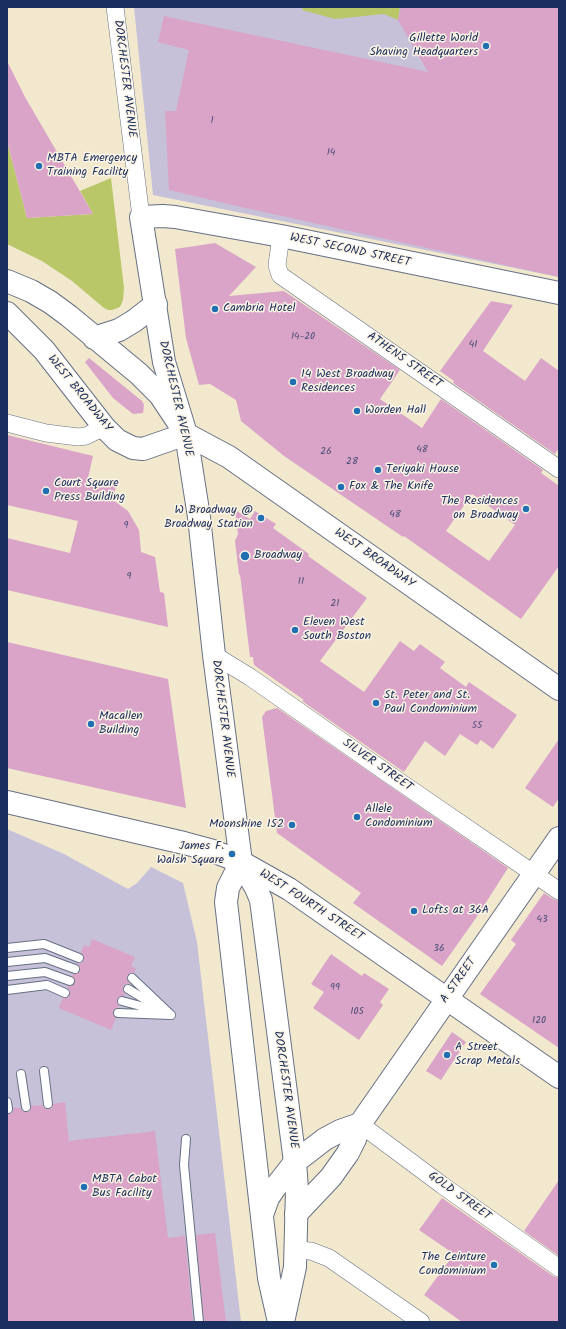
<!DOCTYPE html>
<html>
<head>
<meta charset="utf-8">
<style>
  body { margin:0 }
  #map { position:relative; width:566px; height:1329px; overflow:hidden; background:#f1e8cd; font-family:Kalam,sans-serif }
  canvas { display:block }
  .frame { position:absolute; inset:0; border:8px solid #1b2f5e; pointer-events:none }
</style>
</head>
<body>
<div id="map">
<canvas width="566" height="1329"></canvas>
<div class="frame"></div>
</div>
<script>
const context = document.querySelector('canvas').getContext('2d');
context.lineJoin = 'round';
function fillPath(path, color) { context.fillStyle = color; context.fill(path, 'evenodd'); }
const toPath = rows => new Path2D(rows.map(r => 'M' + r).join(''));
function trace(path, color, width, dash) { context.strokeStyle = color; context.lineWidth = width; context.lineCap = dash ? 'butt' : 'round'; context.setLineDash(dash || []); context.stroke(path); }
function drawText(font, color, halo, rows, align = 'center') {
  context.font = font + ' Kalam,sans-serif'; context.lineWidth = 3; context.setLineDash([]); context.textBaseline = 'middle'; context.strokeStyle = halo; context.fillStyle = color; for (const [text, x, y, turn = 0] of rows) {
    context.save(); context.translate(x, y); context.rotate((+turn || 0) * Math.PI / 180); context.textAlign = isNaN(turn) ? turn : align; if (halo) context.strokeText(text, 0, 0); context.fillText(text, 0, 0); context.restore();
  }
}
fillPath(toPath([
  [134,7,559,7,559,277,153,195],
  [7,829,64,854,128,889,137,883,151,867,183,883,197,942,241,1322,7,1322]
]), '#c6c0d9');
fillPath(toPath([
  [303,7,400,7,398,20,384,14,335,19,302,10],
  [7,141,27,218,93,214,80,191,111,178,124,288,123,300,120,307,112,310,108,310,104,308,72,281,42,261,7,244]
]), '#bac769');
fillPath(toPath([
  [401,7,559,7,559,277,241,207,169,190,165,111,176,111,189,50,158,42,164,16,428,72,398,20],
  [7,61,25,97,93,214,27,218,7,141],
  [215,243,256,267,229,296,284,291,400,370,380,399,422,428,441,399,543,470,541,473,559,486,559,566,521,619,404,536,403,537,284,456,241,421,236,400,210,384,199,385,186,338,175,249],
  [472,494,515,525,489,561,446,531],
  [491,301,513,305,483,351,525,381,541,358,559,371,559,448,555,454,453,383,454,381,440,371],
  [89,358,142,401,144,405,143,413,133,414,113,398,85,362],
  [7,435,93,456,88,478,116,486,113,500,128,511,139,530,141,552,155,557,160,592,164,593,168,627,7,590,7,538,70,553,78,521,7,505],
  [235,510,250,519,255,511,276,524,273,528,309,554,308,556,367,598,320,661,364,692,400,641,414,651,420,644,445,662,440,668,466,687,469,682,517,715,493,749,481,740,477,745,460,734,445,756,425,741,404,772,302,701,304,700,254,665,253,657,250,657,240,574,239,575,235,541,238,534],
  [7,642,168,679,186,808,7,768],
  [277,708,508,868,476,918,442,966,353,903,361,893,277,833,262,717,266,711],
  [559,739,559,798,553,807,525,788],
  [544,893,553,899,559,901,559,1048,480,994,516,944,511,940],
  [92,939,135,957,131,966,136,968,134,973,130,973,127,976,127,980,130,984,126,984,123,986,123,991,125,994,124,996,120,996,117,999,117,1003,120,1006,113,1010,113,1015,116,1018,111,1030,59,1008,63,998,68,998,70,995,70,990,67,988,68,986,71,986,75,983,75,980,72,976,73,974,76,974,80,971,80,968,77,964,82,963,84,960,84,957,81,953,84,945,89,947],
  [331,954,362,976,364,973,389,989,380,1002,383,1005,359,1040,313,1008,324,992,311,984],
  [452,1032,466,1042,441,1080,426,1071],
  [65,1102,69,1141,155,1131,168,1238,185,1236,193,1322,7,1322,7,1114,12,1113,13,1108,21,1108,22,1111,26,1112,30,1111,31,1106,43,1105,44,1108,48,1109,52,1108,53,1104],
  [559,1180,559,1256,524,1231],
  [442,1198,553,1276,559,1278,559,1322,462,1322,424,1295,454,1254,419,1230],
  [215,1233,226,1322,204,1322,196,1235]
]), '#d9a4c8');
const lane = toPath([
  [7,948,44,944,79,958],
  [7,962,45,958,75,969],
  [7,976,45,972,70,981],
  [132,978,171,1015],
  [128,989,156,1006],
  [7,990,47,985,65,993],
  [122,1001,159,1011],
  [118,1013,171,1015],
  [44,1071,48,1104],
  [21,1074,26,1107],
  [7,1102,8,1109],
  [186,1139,184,1165,199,1322]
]);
const street = toPath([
  [115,7,141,217],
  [281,236,277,265,280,275,559,469],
  [7,423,46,433,78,437,86,436,104,427],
  [214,655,250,677,387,773,559,891],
  [360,1124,442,1185,559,1268],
  [295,1250,311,1251,329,1258,421,1322]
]);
const secondary = toPath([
  [559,293,281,236,175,217,163,216,141,217,164,362,186,434,229,457,559,689],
  [241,862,289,889,559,1077],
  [296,1214,331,1177,348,1153,355,1139,360,1124,559,838],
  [262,1215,268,1198,274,1189,295,1162,325,1139,340,1131,360,1124]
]);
const primary = toPath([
  [7,281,31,291,50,302,69,316,139,374,160,395,186,434,199,517,214,655,241,862,256,888,261,900,295,1162,297,1189,295,1267,283,1322],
  [7,313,44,350,104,427,117,440,133,448,143,449,186,434],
  [94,338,119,330,134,321,156,304],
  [7,802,184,843,210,850,241,862],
  [241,862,228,888,226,902,269,1278,279,1322]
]);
trace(lane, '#667085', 10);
trace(street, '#667085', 18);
trace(secondary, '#667085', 24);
trace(primary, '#667085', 24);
trace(lane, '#fff', 8);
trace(street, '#fff', 17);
trace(secondary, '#fff', 22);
trace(primary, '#fff', 22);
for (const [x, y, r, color] of [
  [486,46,4,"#1f6fb2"],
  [39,166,4,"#1f6fb2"],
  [215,309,4,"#1f6fb2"],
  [293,382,4,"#1f6fb2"],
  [357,411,4,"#1f6fb2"],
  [378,470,4,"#1f6fb2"],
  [341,487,4,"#1f6fb2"],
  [46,491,4,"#1f6fb2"],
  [526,509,4,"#1f6fb2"],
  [261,518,4,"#1f6fb2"],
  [245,556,5,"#1f6fb2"],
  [295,630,4,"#1f6fb2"],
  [376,703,4,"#1f6fb2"],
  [91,724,4,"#1f6fb2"],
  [357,817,4,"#1f6fb2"],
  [292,825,4,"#1f6fb2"],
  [232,854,4,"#1f6fb2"],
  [414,911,4,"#1f6fb2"],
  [447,1055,4,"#1f6fb2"],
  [84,1187,4,"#1f6fb2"],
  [494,1265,4,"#1f6fb2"]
]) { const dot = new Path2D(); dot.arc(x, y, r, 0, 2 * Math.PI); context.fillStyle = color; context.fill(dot); trace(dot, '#fcf5e5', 1.5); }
drawText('10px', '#4a4c78', null, [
  ["1",212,121],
  ["14",331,153],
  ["14-20",303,337],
  ["41",473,345],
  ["48",422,450],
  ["26",326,452],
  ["28",352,462],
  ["48",395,515],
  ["9",126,526],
  ["9",129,577],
  ["11",301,582],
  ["21",335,604],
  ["55",477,726],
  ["43",542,920],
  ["36",439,949],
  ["99",335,988],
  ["105",357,1012],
  ["120",539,1021]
]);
drawText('12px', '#1b2f5e', '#fcf5e5', [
  ["Gillette World",478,39,"right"],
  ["Shaving Headquarters",478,53,"right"],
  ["MBTA Emergency",47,159],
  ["Training Facility",47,173],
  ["Cambria Hotel",223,309],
  ["14 West Broadway",301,375],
  ["Residences",301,389],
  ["Worden Hall",365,411],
  ["Teriyaki House",386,470],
  ["Court Square",54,484],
  ["Press Building",54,498],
  ["Fox & The Knife",349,487],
  ["The Residences",518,502,"right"],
  ["on Broadway",518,516,"right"],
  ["W Broadway @",253,511,"right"],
  ["Broadway Station",253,525,"right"],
  ["Broadway",254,556],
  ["Eleven West",303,623],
  ["South Boston",303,637],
  ["St. Peter and St.",384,696],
  ["Paul Condominium",384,710],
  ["Macallen",99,717],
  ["Building",99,731],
  ["Allele",365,810],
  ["Condominium",365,824],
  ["Moonshine 152",284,825,"right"],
  ["James F.",224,847,"right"],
  ["Walsh Square",224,861,"right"],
  ["Lofts at 36A",422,911],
  ["A Street",455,1048],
  ["Scrap Metals",455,1062],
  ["MBTA Cabot",92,1180],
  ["Bus Facility",92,1194],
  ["The Ceinture",486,1258,"right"],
  ["Condominium",486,1272,"right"]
], 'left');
drawText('12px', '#1b2f5e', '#fcf5e5', [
  ["DORCHESTER AVENUE",124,79,83],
  ["WEST SECOND STREET",350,251,12],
  ["ATHENS STREET",404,361,35],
  ["WEST BROADWAY",79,394,51],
  ["DORCHESTER AVENUE",175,399,77],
  ["WEST BROADWAY",374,559,35],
  ["DORCHESTER AVENUE",222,719,83],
  ["SILVER STREET",377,766,35],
  ["WEST FOURTH STREET",311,906,33],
  ["A STREET",459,981,-55],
  ["DORCHESTER AVENUE",285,1090,82],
  ["GOLD STREET",459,1197,36]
]);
</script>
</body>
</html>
